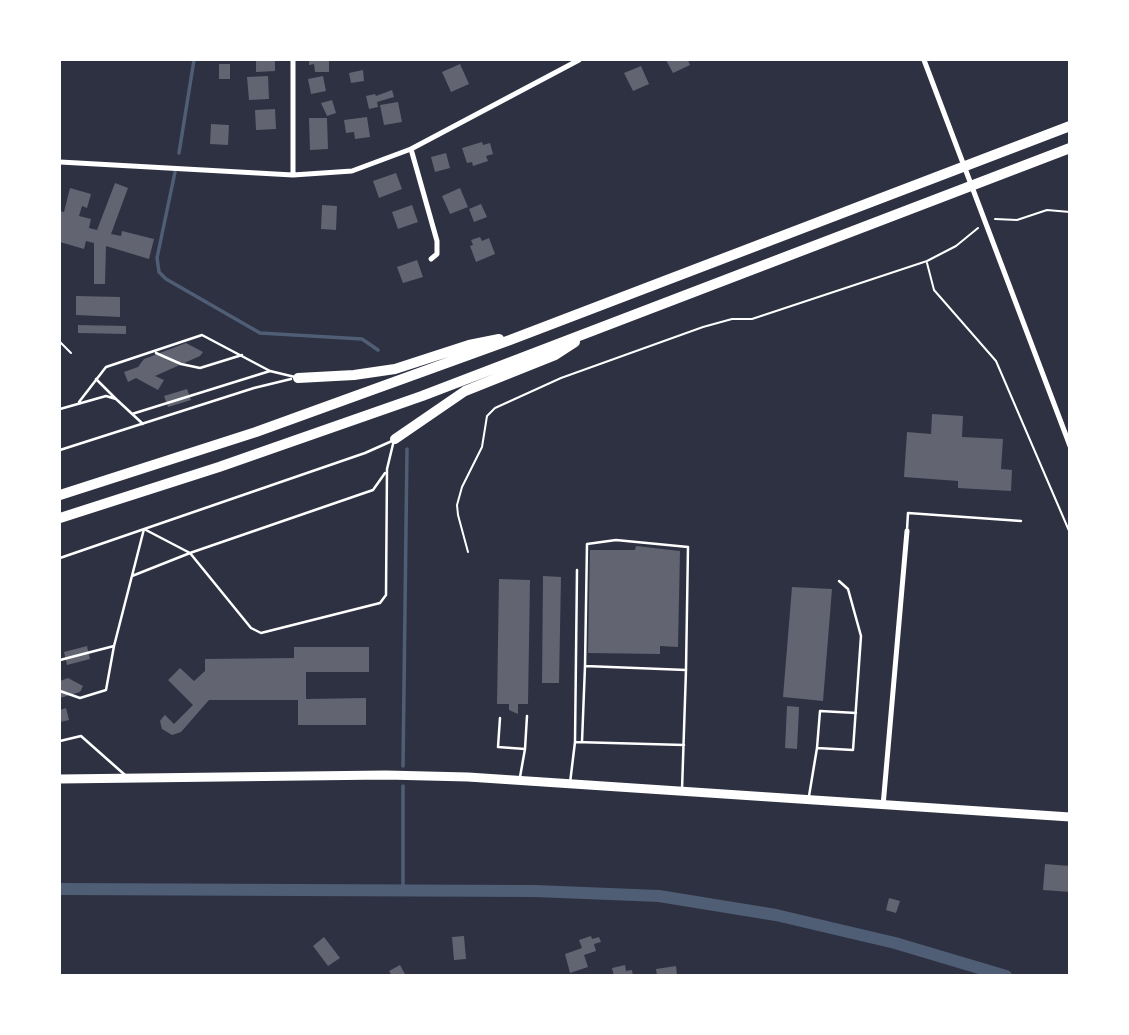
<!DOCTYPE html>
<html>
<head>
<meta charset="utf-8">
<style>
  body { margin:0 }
  #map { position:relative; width:1129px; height:1035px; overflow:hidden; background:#2d3142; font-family:Quicksand,sans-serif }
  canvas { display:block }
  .frame { position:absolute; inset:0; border:61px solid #fff; pointer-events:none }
</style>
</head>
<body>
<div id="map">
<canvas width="1129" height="1035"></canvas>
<div class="frame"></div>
</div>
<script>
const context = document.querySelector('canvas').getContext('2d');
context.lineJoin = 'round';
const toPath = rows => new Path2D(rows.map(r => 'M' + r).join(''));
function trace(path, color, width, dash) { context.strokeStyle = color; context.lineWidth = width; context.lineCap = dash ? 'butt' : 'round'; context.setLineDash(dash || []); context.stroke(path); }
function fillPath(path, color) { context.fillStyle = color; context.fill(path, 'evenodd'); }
trace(toPath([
  [179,153,194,60],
  [175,172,157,258,159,272,166,279,260,333,362,339,378,350],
  [403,766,407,449],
  [403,786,403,890]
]), '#4f5d75', 3.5);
trace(toPath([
  [60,889,535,891,659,896,776,915,895,943,1006,976]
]), '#4f5d75', 12);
fillPath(toPath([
  [256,60,275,60,275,71,256,72],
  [309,60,329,60,329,72,315,72,314,64,309,65],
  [666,60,688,60,690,65,673,73],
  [219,64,230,64,230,79,219,79],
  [460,64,469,84,451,92,442,72],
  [641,66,649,84,633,91,624,73],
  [363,70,364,81,351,83,349,73],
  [268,76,269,99,249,100,247,77],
  [323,76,326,91,311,94,308,79],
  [392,90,394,97,377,102,378,107,369,109,366,96,375,94,376,96],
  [332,100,336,113,327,116,321,103],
  [398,102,402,122,384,125,380,105],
  [275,109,276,129,256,130,255,110],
  [367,117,370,137,355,139,354,132,346,133,344,120],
  [309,118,327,118,328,149,310,150],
  [211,124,229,125,228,145,210,144],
  [482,142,483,145,490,143,493,154,486,156,488,161,473,166,472,162,467,163,462,148],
  [446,153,450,168,435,172,431,157],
  [396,173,402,189,379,198,373,181],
  [115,183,128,188,111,234,121,236,122,231,154,239,149,259,106,246,105,284,94,284,94,243,86,241,84,249,60,242,60,211,64,212,70,188,91,194,87,208,82,206,79,216,91,219,89,228,97,230],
  [460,188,468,207,450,214,442,196],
  [481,204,487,217,474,222,469,209],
  [322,205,337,206,336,230,321,229],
  [412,205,418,222,398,229,392,212],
  [480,237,482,241,489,238,495,254,476,262,470,246,473,245,471,240],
  [417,260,423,277,403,283,397,267],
  [76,296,120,297,120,317,76,315],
  [78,325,126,326,126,334,78,333],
  [186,343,203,352,200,356,155,376,164,380,158,390,136,378,128,382,124,372,138,367,144,359],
  [187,389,191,400,168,407,164,396],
  [932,414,963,416,962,437,1003,439,1001,469,1012,470,1011,491,958,488,958,481,904,477,907,432,931,434],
  [636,546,680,551,678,647,660,646,660,654,588,653,590,550,635,550],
  [543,576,561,577,559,683,542,683],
  [499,579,530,580,528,704,518,704,518,714,509,710,509,704,497,704],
  [792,587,832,589,823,701,783,697],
  [87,646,90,659,67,665,64,652],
  [294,647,369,647,369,672,306,672,306,699,366,698,366,725,298,725,298,700,209,700,181,732,172,735,162,729,160,721,163,717,165,715,174,724,193,705,168,680,180,668,194,681,205,671,205,659,294,658],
  [68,678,83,686,80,692,60,698,60,681],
  [787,706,799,707,797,749,785,748],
  [66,708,69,720,60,722,60,710],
  [1045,864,1070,866,1070,892,1043,890],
  [889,898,900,901,896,913,886,910],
  [464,936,466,959,454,960,452,937],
  [591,936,592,939,599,937,601,942,594,944,596,951,584,955,588,967,570,973,565,954,582,948,579,940],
  [324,937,340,958,328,966,313,946],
  [400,965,406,976,392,976,389,971],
  [625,965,626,971,632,970,633,976,614,976,612,968],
  [676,966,677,975,657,976,656,969]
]), '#626471');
trace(toPath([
  [995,219,1017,220,1047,210,1070,212],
  [927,263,934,290,996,361,1070,533],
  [60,342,71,353],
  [468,552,458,515,457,505,462,487,482,447,487,416,495,408,561,378,703,327,732,319,752,319,927,261,956,246,978,228]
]), '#fff', 2);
trace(toPath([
  [156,353,181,364,200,368,242,355],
  [96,379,116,399],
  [79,402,106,367,202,335,270,371,295,377],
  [60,409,106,396,116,399,143,424],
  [132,414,270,371],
  [60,450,254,388,291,379],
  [907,530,908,513,1021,521],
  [60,558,365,453,392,441],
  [132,576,190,553,373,490,385,473],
  [60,660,114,646,144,529,190,553,251,628,261,633,380,603,386,595,387,469,394,440],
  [585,666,587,544,616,540,688,547,686,670],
  [60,691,80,698,106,690,114,646],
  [500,718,498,747,525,749],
  [60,741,81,736,125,775],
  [575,742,577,570],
  [582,742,585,666,686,670,682,790],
  [817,748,853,750,861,636,848,589,839,581],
  [520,777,525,749,527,716],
  [570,783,575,742,684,745],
  [809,796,817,748,820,711,856,713]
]), '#fff', 2.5);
trace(toPath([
  [293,60,293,175],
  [924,60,1070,446],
  [411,149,437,241,437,254,431,259],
  [60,162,293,175,352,171,411,149,579,60],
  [883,806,907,531]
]), '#fff', 5);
trace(toPath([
  [60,779,386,775,468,777,1070,817]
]), '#fff', 9);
trace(toPath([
  [298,378,354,375,395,369,469,345,499,339],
  [395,439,465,391,555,355,575,342],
  [60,495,256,432,510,340,1070,126],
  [60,518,219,467,422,396,1070,148]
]), '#fff', 10);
</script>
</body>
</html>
